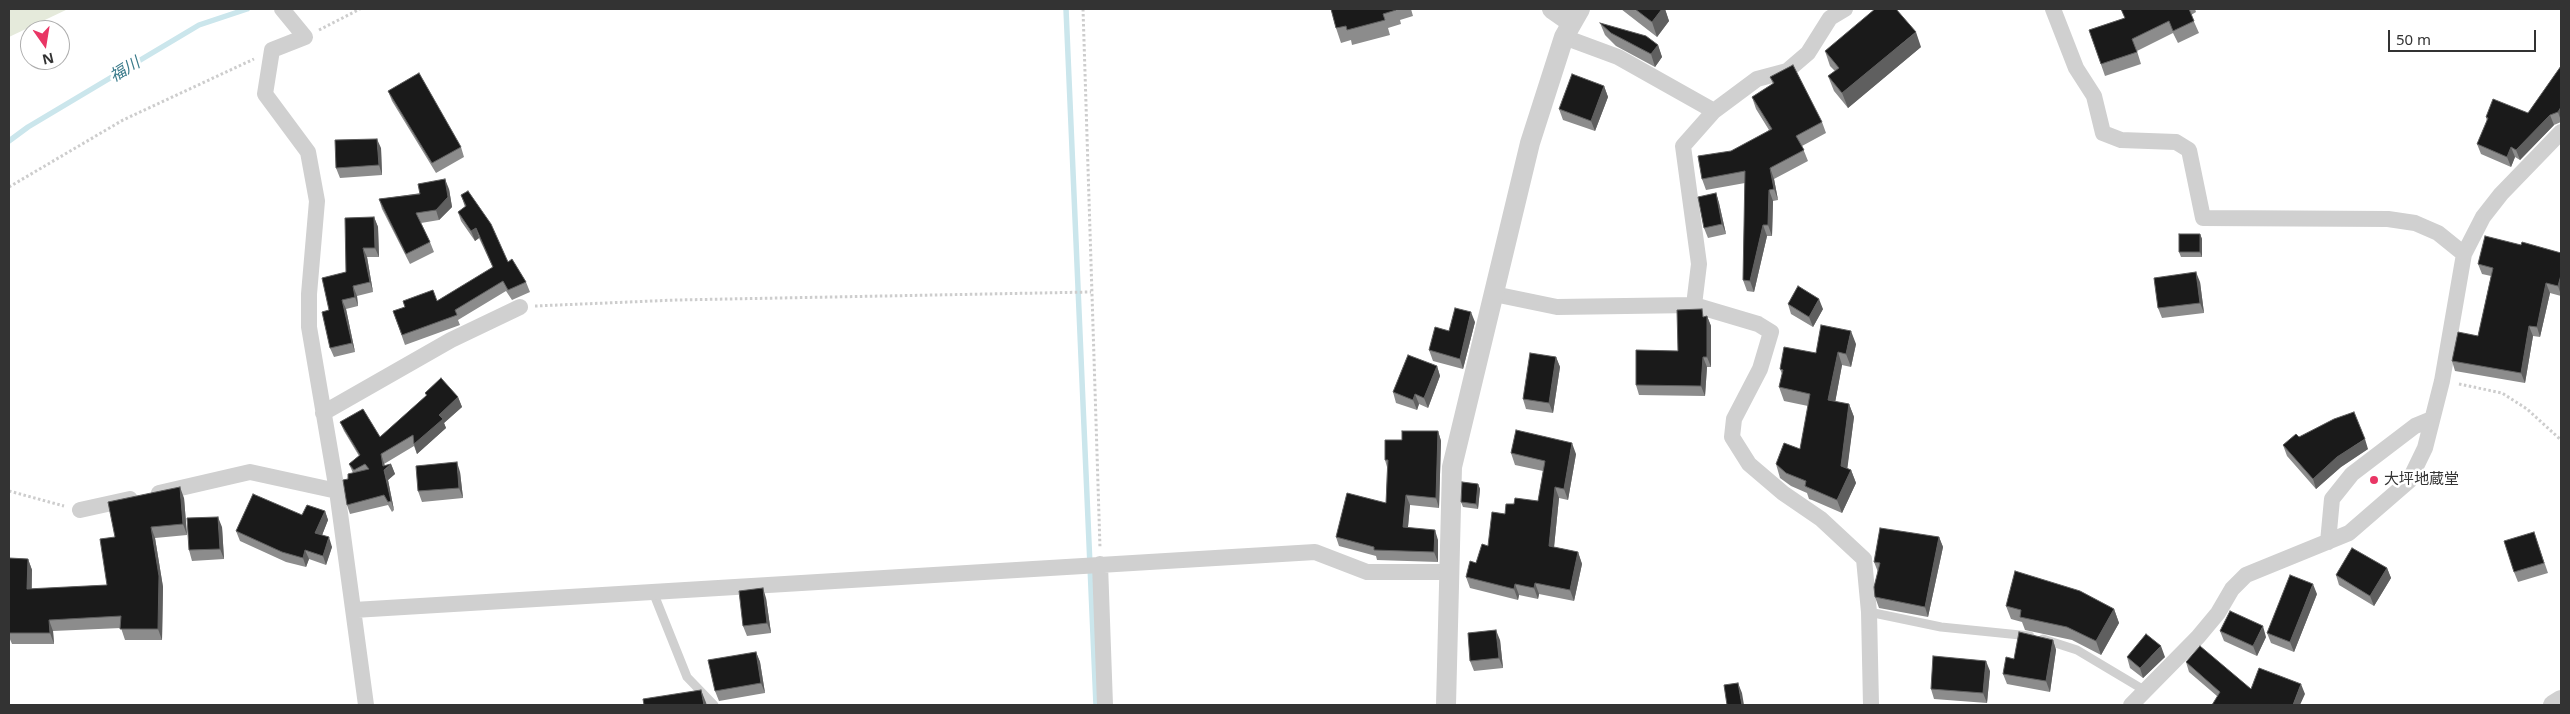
<!DOCTYPE html>
<html>
<head>
<meta charset="utf-8">
<style>
  body { margin:0 }
  #map { position:relative; width:2570px; height:714px; overflow:hidden; background:#fff; font-family:"Noto Sans",sans-serif }
  canvas { display:block }
  .frame { position:absolute; inset:0; border:10px solid #333; pointer-events:none }
  .north { position:absolute; left:20px; top:20px; width:50px; height:50px; box-sizing:border-box; background:#fff; border:1px solid #adadad; border-radius:50%; rotate:167deg; font-size:14px; font-weight:700; line-height:20px; text-align:center; color:#333 }
  .north::after { content:''; display:block; margin:auto; width:18px; height:22px; background:#e93665; clip-path:polygon(50% 0,100% 100%,50% 72%,0 100%) }
  .scale { position:absolute; left:2388px; top:30px; width:148px; height:22px; box-sizing:border-box; border:2px solid #333; border-top:0; padding-left:6px; font-size:15px; line-height:18px; white-space:nowrap; color:#333; -webkit-text-stroke:4px #fff; paint-order:stroke }
</style>
</head>
<body>
<div id="map">
<canvas width="2570" height="714"></canvas>
<div class="frame"></div>
<div class="north">N</div>
<div class="scale">50 m</div>
</div>
<script>
const context = document.querySelector('canvas').getContext('2d');
context.lineJoin = 'round';
function fillPath(path, color) { context.fillStyle = color; context.fill(path, 'evenodd'); }
const toPath = rows => new Path2D(rows.map(r => 'M' + r).join(''));
function trace(path, color, width, dash) { context.strokeStyle = color; context.lineWidth = width; context.lineCap = dash ? 'butt' : 'round'; context.setLineDash(dash || []); context.stroke(path); }
function drawText(font, color, halo, rows, align = 'center') {
  context.font = font + ' "Noto Sans","Noto Sans JP",sans-serif'; context.lineWidth = 5; context.setLineDash([]); context.textBaseline = 'middle'; context.strokeStyle = halo; context.fillStyle = color; for (const [text, x, y, turn = 0] of rows) {
    context.save(); context.translate(x, y); context.rotate((+turn || 0) * Math.PI / 180); context.textAlign = isNaN(turn) ? turn : align; if (halo) context.strokeText(text, 0, 0); context.fillText(text, 0, 0); context.restore();
  }
}
fillPath(toPath([
  [9,9,68,9,9,37]
]), '#e5eadb');
trace(toPath([
  [1066,9,1096,705],
  [9,141,28,127,199,25,247,9]
]), '#cbe6ec', 5.5);
trace(toPath([
  [1083,9,1100,548],
  [319,30,360,9],
  [9,187,123,120,254,59],
  [535,306,676,300,1091,292],
  [2459,384,2502,393,2527,409,2561,440],
  [9,491,64,506]
]), '#cdcdcd', 3, [2.5, 2.5]);
trace(toPath([
  [653,592,687,677,714,705],
  [1869,612,1941,627,2030,636],
  [2043,639,2077,650,2144,690]
]), '#d0d0d0', 9);
trace(toPath([
  [282,9,305,37,272,50,265,94,308,152,317,201,309,294,309,327,337,491,366,705],
  [2053,9,2076,68,2094,96,2103,133,2121,140,2176,142,2189,150,2203,218,2388,219,2415,223,2438,233,2464,254],
  [1564,37,1618,57,1714,111],
  [1494,294,1557,307,1694,305,1758,324,1771,332,1760,369,1734,419,1732,437,1749,464,1783,493,1821,519,1864,559,1869,612,1871,705],
  [1694,305,1699,264,1683,146,1714,111,1757,79,1787,71,1808,53,1830,18,1845,9],
  [323,413,451,340,520,307],
  [159,493,250,472,337,491],
  [80,510,130,499],
  [2328,542,2332,499,2352,474,2415,426,2432,419],
  [1100,564,1105,705],
  [354,610,1315,552,1367,572,1449,572],
  [2131,705,2198,637,2218,613,2232,589,2246,575,2349,533,2409,481,2425,448,2442,381,2464,254,2483,217,2501,194,2561,132]
]), '#d0d0d0', 16);
trace(toPath([
  [1552,9,1572,23],
  [1446,705,1452,467,1530,143,1564,37,1580,9],
  [2553,705,2561,700]
]), '#d0d0d0', 20);
fillPath(toPath([
  [1331,9,1411,9,1413,16,1400,20,1401,24,1388,28,1390,35,1352,45,1351,40,1341,43,1336,28],
  [1621,9,1665,9,1669,21,1657,37],
  [2121,9,2195,9,2196,12,2191,15,2199,33,2178,43,2173,33,2137,51,2141,64,2105,76,2089,30,2125,18],
  [1600,23,1658,45,1662,57,1655,67,1616,46,1605,35],
  [1921,47,1848,108,1834,91,1828,76,1835,71,1830,66,1825,51],
  [2561,66,2561,122,2554,125,2520,160,2515,157,2511,167,2481,154,2477,144,2487,121,2486,117,2528,113],
  [1770,77,1822,122,1826,133,1802,146,1808,161,1774,179,1778,200,1773,201,1772,236,1767,236,1754,292,1747,291,1743,280,1745,183,1706,190,1702,179,1769,130,1756,109,1752,97,1773,84],
  [1604,86,1608,97,1595,131,1563,120,1559,109],
  [388,91,461,147,464,157,436,173,392,101],
  [381,148,382,175,340,178,336,168],
  [449,189,452,207,439,220,421,223,430,242,434,252,410,264,382,209,379,199],
  [1716,193,1719,203,1726,234,1708,238,1704,228],
  [461,195,508,262,526,282,530,292,512,300,506,291,458,320,460,325,405,345,393,311,437,301,493,268,479,238,475,241,461,221,458,212,465,207],
  [374,217,378,227,379,257,367,257,373,292,357,296,358,306,346,309,355,352,334,357,330,348,346,272],
  [2200,234,2202,239,2202,257,2181,257,2179,252],
  [2521,245,2561,253,2561,296,2550,293,2540,337,2533,336,2525,383,2455,371,2452,361,2478,336,2491,276,2482,274,2478,264],
  [2200,282,2204,313,2162,318,2158,308],
  [1788,304,1823,309,1813,327,1791,314],
  [1705,316,1707,316,1711,326,1711,367,1707,367,1705,396,1639,395,1636,385,1678,351],
  [1475,322,1463,369,1433,361,1429,350,1449,331],
  [1856,344,1851,367,1842,365,1835,402,1849,404,1854,417,1847,468,1851,470,1856,483,1842,513,1812,500,1809,499,1807,493,1791,486,1780,478,1776,464,1800,449,1808,406,1784,401,1779,387,1782,374,1780,369,1816,353],
  [1556,357,1560,367,1553,413,1526,409,1523,399],
  [1437,366,1440,376,1428,408,1419,404,1417,410,1396,403,1393,392],
  [425,393,458,397,462,407,444,423,446,428,417,454,414,446,384,464,385,466,391,464,395,474,388,480,394,510,392,512,388,505,350,514,347,505,348,479,353,473,349,464,359,456,344,431,340,422,380,437,426,396],
  [1438,431,1441,441,1439,508,1410,505,1408,527,1438,540,1438,562,1377,560,1376,556,1339,546,1336,537,1386,503,1387,467,1385,460,1402,440],
  [2299,437,2368,449,2341,467,2316,489,2287,456,2283,445],
  [1511,453,1576,454,1568,500,1559,498,1554,547,1578,552,1582,564,1574,601,1539,594,1538,599,1519,595,1518,600,1470,588,1466,577,1488,546,1505,514,1514,504,1538,501,1543,471,1515,465],
  [460,472,463,498,422,502,418,491],
  [1478,484,1480,489,1478,509,1463,507,1461,502],
  [184,498,187,535,155,538,163,587,162,640,125,640,121,628,53,631,54,644,12,644,9,637,9,558,28,559,32,570,32,589,107,585,115,537],
  [325,511,328,520,322,535,332,547,326,565,309,559,306,567,286,562,240,541,236,531],
  [222,527,224,559,192,561,189,550],
  [2534,532,2548,573,2518,582,2514,572],
  [1939,537,1943,547,1928,617,1879,608,1875,597,1878,572,1874,562],
  [2387,568,2391,578,2374,606,2339,585,2336,575],
  [2317,594,2294,652,2271,643,2267,633],
  [766,598,771,633,747,636,743,626],
  [2006,606,2114,609,2119,623,2101,655,2072,640,2025,630,2022,622,2011,619],
  [2220,631,2266,637,2257,656,2224,641],
  [1500,640,1503,668,1474,671,1470,661],
  [2053,640,2056,650,2050,692,2007,684,2003,674,2014,659],
  [756,652,760,662,765,693,719,701,715,691],
  [2127,657,2165,657,2143,678,2130,668],
  [2186,662,2251,689,2305,694,2217,696,2189,672],
  [1990,671,1987,703,1934,699,1931,689]
]), '#8c8c8c');
fillPath(toPath([
  [1662,9,1665,9,1669,21,1657,37,1652,22],
  [1916,32,1921,47,1848,108,1842,93],
  [1658,45,1662,57,1655,67,1651,54],
  [1604,86,1608,97,1595,131,1591,121],
  [2561,107,2561,121,2558,112],
  [2550,115,2554,125,2520,160,2516,150],
  [377,139,381,148,382,175,379,165],
  [2511,147,2515,157,2511,167,2507,157],
  [1770,168,1774,179,1778,200,1774,189],
  [445,179,449,189,452,207,439,220,436,210],
  [1769,190,1773,201,1772,236,1768,225],
  [1716,193,1719,203,1726,234,1722,224],
  [374,217,378,227,379,257,375,248],
  [1763,225,1767,236,1754,292,1750,281],
  [476,228,479,238,475,241,471,231],
  [2200,234,2202,239,2202,257,2200,252],
  [363,248,367,257,373,292,370,282],
  [2196,272,2200,282,2204,313,2200,303],
  [2561,275,2561,295,2558,286],
  [2546,283,2550,293,2540,337,2537,327],
  [353,286,357,296,358,306,355,297],
  [1819,299,1823,309,1813,327,1809,317],
  [342,300,346,309,355,352,352,343],
  [1471,312,1475,322,1463,369,1460,359],
  [1707,316,1711,326,1711,367,1707,357],
  [2529,326,2533,336,2525,383,2521,373],
  [1851,331,1856,344,1851,367,1846,354],
  [1838,352,1842,365,1833,414,1828,400],
  [1556,357,1560,367,1553,413,1549,403],
  [1703,357,1707,367,1705,396,1701,386],
  [1437,366,1440,376,1428,408,1424,398],
  [1415,394,1419,404,1417,410,1413,400],
  [458,397,462,407,444,423,446,428,417,454,414,444,439,415],
  [1849,404,1854,417,1846,479,1841,466],
  [1438,431,1441,441,1439,508,1436,498],
  [2365,439,2368,449,2341,467,2316,489,2313,479,2337,457],
  [1572,443,1576,454,1568,500,1564,489],
  [381,454,386,469,391,464,395,474,388,480,394,510,391,501],
  [457,462,460,472,463,498,459,488],
  [1851,470,1856,483,1842,513,1837,500],
  [1478,484,1480,489,1478,509,1476,504],
  [180,487,184,498,187,535,183,524],
  [1555,487,1559,498,1553,557,1549,546],
  [1406,495,1410,505,1407,537,1403,527],
  [325,511,328,520,319,543,315,533],
  [218,517,222,527,224,559,220,549],
  [151,527,155,538,163,587,162,640,158,629],
  [1435,530,1438,540,1438,562,1434,552],
  [329,537,332,547,326,565,323,556],
  [1939,537,1943,547,1928,617,1925,607],
  [305,550,309,559,306,567,303,558],
  [1578,552,1582,564,1574,601,1570,590],
  [28,559,32,570,31,600,27,589],
  [2387,568,2391,578,2374,606,2370,596],
  [1535,583,1539,594,1538,599,1534,588],
  [1515,584,1519,595,1518,600,1514,589],
  [2313,584,2317,594,2294,652,2290,642],
  [763,588,766,598,771,633,767,623],
  [2114,609,2119,623,2101,655,2096,641],
  [49,620,53,631,54,644,50,633],
  [2263,626,2266,637,2257,656,2253,646],
  [1496,630,1500,640,1503,668,1499,658],
  [2053,640,2056,650,2050,692,2046,681],
  [2161,646,2165,657,2143,678,2140,668],
  [756,652,760,662,765,693,761,683],
  [1986,661,1990,671,1987,703,1983,693],
  [1738,683,1742,693,1744,705,1742,705],
  [2301,684,2305,694,2300,705,2293,705],
  [701,690,707,705,704,705]
]), '#5f5f5f');
const building = toPath([
  [1331,9,1396,9,1396,10,1383,14,1385,20,1347,30,1346,26,1336,28,1331,9],
  [1635,9,1662,9,1652,22,1635,9],
  [1875,9,1896,9,1916,32,1842,93,1828,76,1839,68,1825,51,1875,9],
  [2121,9,2189,9,2194,21,2173,31,2169,21,2132,39,2137,52,2101,64,2089,30,2125,18,2121,9],
  [1600,23,1646,36,1658,45,1651,54,1611,33,1600,23],
  [1793,65,1822,122,1796,136,1804,150,1770,168,1774,189,1769,190,1768,225,1763,225,1750,281,1743,280,1745,171,1702,179,1698,156,1731,151,1772,129,1752,97,1774,83,1770,77,1793,65],
  [2561,66,2561,107,2558,112,2550,115,2516,150,2511,147,2507,157,2477,144,2488,118,2486,117,2493,99,2528,113,2561,66],
  [419,73,461,147,432,163,388,91,419,73],
  [1572,74,1604,86,1591,121,1559,109,1572,74],
  [377,139,379,165,336,168,335,140,377,139],
  [445,179,448,197,436,210,416,213,430,242,406,254,379,199,420,194,418,184,445,179],
  [468,191,491,224,508,262,512,259,526,282,508,290,503,281,455,310,457,315,402,335,393,311,405,307,403,301,433,290,437,301,493,267,476,228,471,231,458,212,466,206,461,195,468,191],
  [1716,193,1722,224,1704,228,1698,197,1716,193],
  [374,217,375,248,363,248,370,282,353,286,355,297,342,300,352,343,330,348,322,312,329,310,322,278,346,272,345,218,374,217],
  [2179,234,2200,234,2200,252,2179,252,2179,234],
  [2485,236,2521,245,2522,242,2561,253,2561,275,2558,286,2546,283,2537,327,2529,326,2521,373,2452,361,2458,332,2478,336,2493,268,2478,264,2485,236],
  [2196,272,2200,303,2158,308,2154,278,2196,272],
  [1798,286,1819,299,1809,317,1788,304,1798,286],
  [1455,308,1471,312,1460,359,1429,350,1435,327,1449,331,1455,308],
  [1702,309,1703,317,1707,316,1707,357,1703,357,1701,386,1636,385,1636,350,1678,351,1677,310,1702,309],
  [1821,325,1851,331,1846,354,1838,352,1828,400,1849,404,1841,466,1851,470,1837,500,1807,487,1805,486,1806,481,1786,473,1776,464,1784,443,1800,449,1810,394,1779,387,1783,370,1780,369,1784,347,1816,353,1821,325],
  [1530,353,1556,357,1549,403,1523,399,1530,353],
  [1408,355,1437,366,1424,398,1415,394,1413,400,1393,392,1408,355],
  [441,378,458,397,439,415,443,419,414,444,413,435,381,454,383,466,391,464,384,470,391,501,388,502,384,495,347,505,343,480,348,479,348,474,369,469,365,464,354,470,349,464,360,455,340,422,363,409,380,437,427,395,425,393,441,378],
  [2354,412,2365,439,2337,457,2313,479,2283,445,2296,434,2299,437,2334,419,2354,412],
  [1516,430,1572,443,1564,489,1555,487,1549,546,1578,552,1570,590,1535,583,1534,588,1515,584,1514,589,1466,577,1470,561,1476,563,1482,544,1488,546,1492,512,1505,514,1506,504,1514,504,1515,498,1538,501,1545,461,1511,453,1516,430],
  [1402,431,1438,431,1436,498,1406,495,1403,527,1435,530,1434,552,1374,550,1374,547,1336,537,1347,493,1386,503,1388,460,1385,460,1385,440,1402,440,1402,431],
  [457,462,459,488,418,491,416,466,457,462],
  [1462,482,1478,484,1476,504,1461,502,1462,482],
  [180,487,183,524,151,527,159,576,158,629,120,629,121,616,49,620,50,633,9,633,9,558,28,559,27,589,107,585,100,539,115,537,108,502,180,487],
  [253,494,302,515,307,505,325,511,315,533,329,537,323,556,305,550,303,558,282,552,236,531,253,494],
  [218,517,220,549,189,550,187,518,218,517],
  [1880,528,1939,537,1925,607,1875,597,1874,587,1880,563,1874,562,1880,528],
  [2534,532,2544,563,2514,572,2504,541,2534,532],
  [2352,548,2387,568,2370,596,2336,575,2352,548],
  [2015,571,2080,591,2114,609,2096,641,2067,627,2020,617,2021,610,2006,606,2015,571],
  [2290,575,2313,584,2290,642,2267,633,2290,575],
  [763,588,767,623,743,626,739,591,763,588],
  [2230,611,2263,626,2253,646,2220,631,2230,611],
  [1496,630,1499,658,1470,661,1468,633,1496,630],
  [2019,632,2053,640,2046,681,2003,674,2006,657,2014,659,2019,632],
  [2146,634,2161,646,2140,668,2127,657,2146,634],
  [2200,646,2251,689,2259,668,2301,684,2293,705,2212,705,2220,692,2186,662,2200,646],
  [756,652,761,683,715,691,708,660,756,652],
  [1933,656,1986,661,1983,693,1931,689,1933,656],
  [1738,683,1742,705,1727,705,1724,685,1738,683],
  [701,690,704,705,644,705,643,699,701,690]
]);
fillPath(building, '#1a1a1a');
trace(building, '#5f5f5f', 1);
for (const [x, y, r, color] of [
  [2374,480,5,"#e93665"]
]) { const dot = new Path2D(); dot.arc(x, y, r, 0, 2 * Math.PI); context.fillStyle = color; context.fill(dot); trace(dot, '#fff', 2); }
drawText('15px', '#333', '#fff', [
  ["大坪地蔵堂",2384,480]
], 'left');
drawText('italic 16px', '#397a8a', '#fff', [
  ["福川",125,70,-31]
]);
</script>
</body>
</html>
